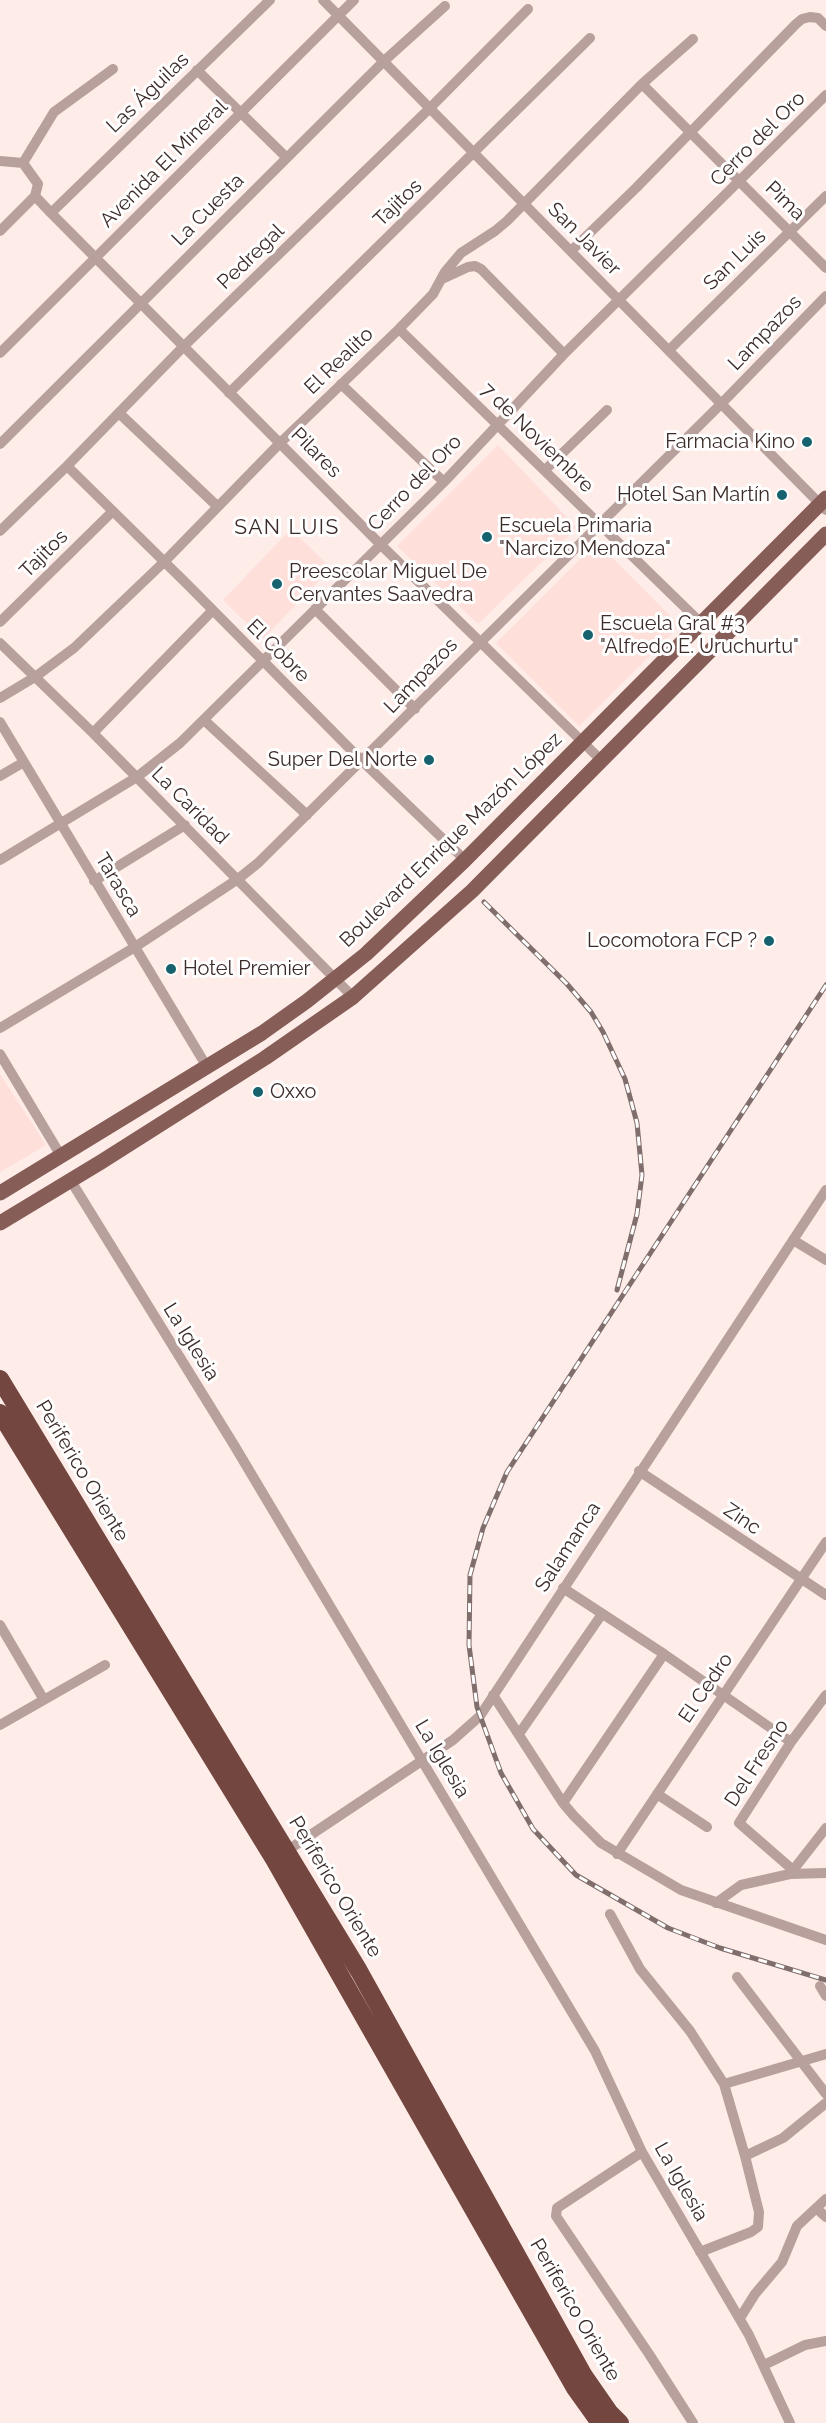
<!DOCTYPE html>
<html>
<head>
<meta charset="utf-8">
<style>
  body { margin:0 }
  canvas { display:block; background:#feece9 }
</style>
</head>
<body>
<canvas width="826" height="2423"></canvas>
<script>
const context = document.querySelector('canvas').getContext('2d');
context.lineJoin = 'round';
function fillPath(path, color) { context.fillStyle = color; context.fill(path, 'evenodd'); }
const toPath = rows => new Path2D(rows.map(r => 'M' + r).join(''));
function trace(path, color, width, dash) { context.strokeStyle = color; context.lineWidth = width; context.lineCap = dash ? 'butt' : 'round'; context.setLineDash(dash || []); context.stroke(path); }
function drawText(font, color, halo, rows, align = 'center') {
  context.font = font + ' Raleway,sans-serif'; context.lineWidth = 6; context.setLineDash([]); context.textBaseline = 'middle'; context.strokeStyle = halo; context.fillStyle = color; for (const [text, x, y, turn = 0] of rows) {
    context.save(); context.translate(x, y); context.rotate((+turn || 0) * Math.PI / 180); context.textAlign = isNaN(turn) ? turn : align; if (halo) context.strokeText(text, 0, 0); context.fillText(text, 0, 0); context.restore();
  }
}
fillPath(toPath([
  [498,445,577,528,478,624,397,546],
  [291,529,331,568,263,639,223,600],
  [597,542,680,626,579,726,496,643],
  [0,1074,46,1145,0,1172]
]), '#fedfda');
trace(toPath([
  [323,0,826,510],
  [197,70,286,157],
  [642,84,826,268],
  [0,161,23,163],
  [23,163,38,184,35,196,51,213,380,544,601,760],
  [23,163,54,112,113,69],
  [51,213,270,0],
  [0,231,35,196],
  [571,251,636,188,796,24,802,19,810,17,818,18,826,26],
  [442,279,468,267,475,266,481,269,564,354],
  [399,329,701,623],
  [669,350,826,196],
  [0,353,354,0],
  [341,384,444,482],
  [229,393,590,38],
  [119,413,217,506],
  [0,444,384,61,445,6],
  [67,466,188,585,362,761,465,860],
  [545,470,607,410],
  [0,531,67,466,183,347,430,108,528,9],
  [315,609,415,709],
  [0,622,113,511],
  [0,643,93,733,353,997],
  [0,698,35,677,74,648,164,562,280,443,399,329,433,294,445,272,461,253,495,231,507,221,642,84,693,39],
  [204,720,307,815],
  [0,722,207,1067],
  [93,733,212,611],
  [0,776,24,762],
  [0,860,137,777,180,743,444,482,564,354,826,95],
  [94,881,185,825],
  [0,1028,135,947,238,879,258,863,722,403,826,296],
  [0,1054,61,1156],
  [71,1181,234,1445,595,2051,642,2152,749,2335,790,2423],
  [793,1240,826,1260],
  [639,1471,826,1595],
  [563,1588,664,1654,791,1742],
  [0,1625,44,1700],
  [493,1695,563,1803,574,1816,601,1843,681,1890,826,1940],
  [0,1725,105,1665],
  [519,1734,602,1614],
  [657,1794,707,1827],
  [563,1803,664,1654],
  [282,1854,453,1740,480,1716,826,1190],
  [617,1854,826,1542],
  [793,1870,739,1823,791,1742,826,1695],
  [790,1874,826,1873],
  [716,1903,741,1885,790,1874,826,1828],
  [610,1914,640,1969,690,2031,724,2084,745,2156,759,2212,758,2227,751,2232,700,2252],
  [737,1977,826,2094],
  [820,1986,826,1996],
  [724,2084,826,2054],
  [642,2152,557,2208,556,2216,649,2354,693,2423],
  [745,2156,783,2138,826,2103],
  [816,2208,826,2217],
  [740,2318,755,2294,782,2262,797,2226,826,2199],
  [764,2365,805,2345,826,2341]
]), '#b8a09c', 10);
trace(toPath([
  [0,1193,262,1033,307,1001,366,954,465,860,826,498],
  [0,1223,101,1162,265,1058,353,997,472,891,826,534]
]), '#865e57', 15);
trace(toPath([
  [0,1379,359,1971,584,2376,609,2412,620,2423],
  [0,1413,274,1859,575,2388,600,2423]
]), '#73463f', 18);
const rail = toPath([
  [484,902,567,984,591,1012,603,1032,625,1079,637,1123,642,1175,637,1214,617,1290],
  [826,985,507,1472,483,1528,470,1575,469,1645,477,1707,501,1773,533,1829,576,1875,668,1928,720,1948,826,1980]
]);
trace(rail, '#7f6e6b', 5);
trace(rail, '#fefefe', 3, [9]);
for (const [x, y, r, color] of [
  [807,442,6,"#16626e"],
  [782,495,6,"#16626e"],
  [487,537,6,"#16626e"],
  [277,584,6,"#16626e"],
  [588,635,6,"#16626e"],
  [429,760,6,"#16626e"],
  [769,941,6,"#16626e"],
  [171,969,6,"#16626e"],
  [258,1092,6,"#16626e"]
]) { const dot = new Path2D(); dot.arc(x, y, r, 0, 2 * Math.PI); context.fillStyle = color; context.fill(dot); trace(dot, '#fefefe', 2); }
drawText('20px', '#3c2c29', '#fefefe', [
  ["Las Águilas",148,93,-44],
  ["Cerro del Oro",758,139,-45],
  ["Avenida El Mineral",164,164,-45],
  ["Pima",785,201,44],
  ["Tajitos",398,203,-44],
  ["La Cuesta",208,210,-45],
  ["San Javier",584,239,45],
  ["Pedregal",251,257,-44],
  ["San Luis",735,260,-44],
  ["Lampazos",765,333,-46],
  ["El Realito",339,361,-44],
  ["7 de Noviembre",537,438,44],
  ["Pilares",316,453,45],
  ["Cerro del Oro",415,483,-46],
  ["Tajitos",44,554,-45],
  ["El Cobre",278,651,45],
  ["Lampazos",421,676,-46],
  ["La Caridad",190,806,45],
  ["Boulevard Enrique Mazón López",451,840,-44],
  ["Tarasca",118,885,59],
  ["La Iglesia",191,1342,58],
  ["Periferico Oriente",82,1471,59],
  ["Zinc",742,1519,34],
  ["Salamanca",568,1547,-57],
  ["El Cedro",706,1688,-56],
  ["La Iglesia",442,1759,59],
  ["Del Fresno",757,1763,-57],
  ["Periferico Oriente",335,1887,59],
  ["La Iglesia",681,2182,60],
  ["Periferico Oriente",575,2310,60]
]);
drawText('20px', '#3c2c29', '#fefefe', [
  ["Farmacia Kino",795,442,"right"],
  ["Hotel San Martín",770,495,"right"],
  ["Escuela Primaria",499,526],
  ["\"Narcizo Mendoza\"",499,549],
  ["Preescolar Miguel De",289,572],
  ["Cervantes Saavedra",289,595],
  ["Escuela Gral #3",600,624],
  ["\"Alfredo E. Uruchurtu\"",600,647],
  ["Super Del Norte",417,760,"right"],
  ["Locomotora FCP ?",757,941,"right"],
  ["Hotel Premier",183,969],
  ["Oxxo",270,1092]
], 'left');
context.letterSpacing = '1.5px';
drawText('21px', '#3c2c29', '#fefefe', [
  ["SAN LUIS",287,528]
]);
context.letterSpacing = '0px';
</script>
</body>
</html>
